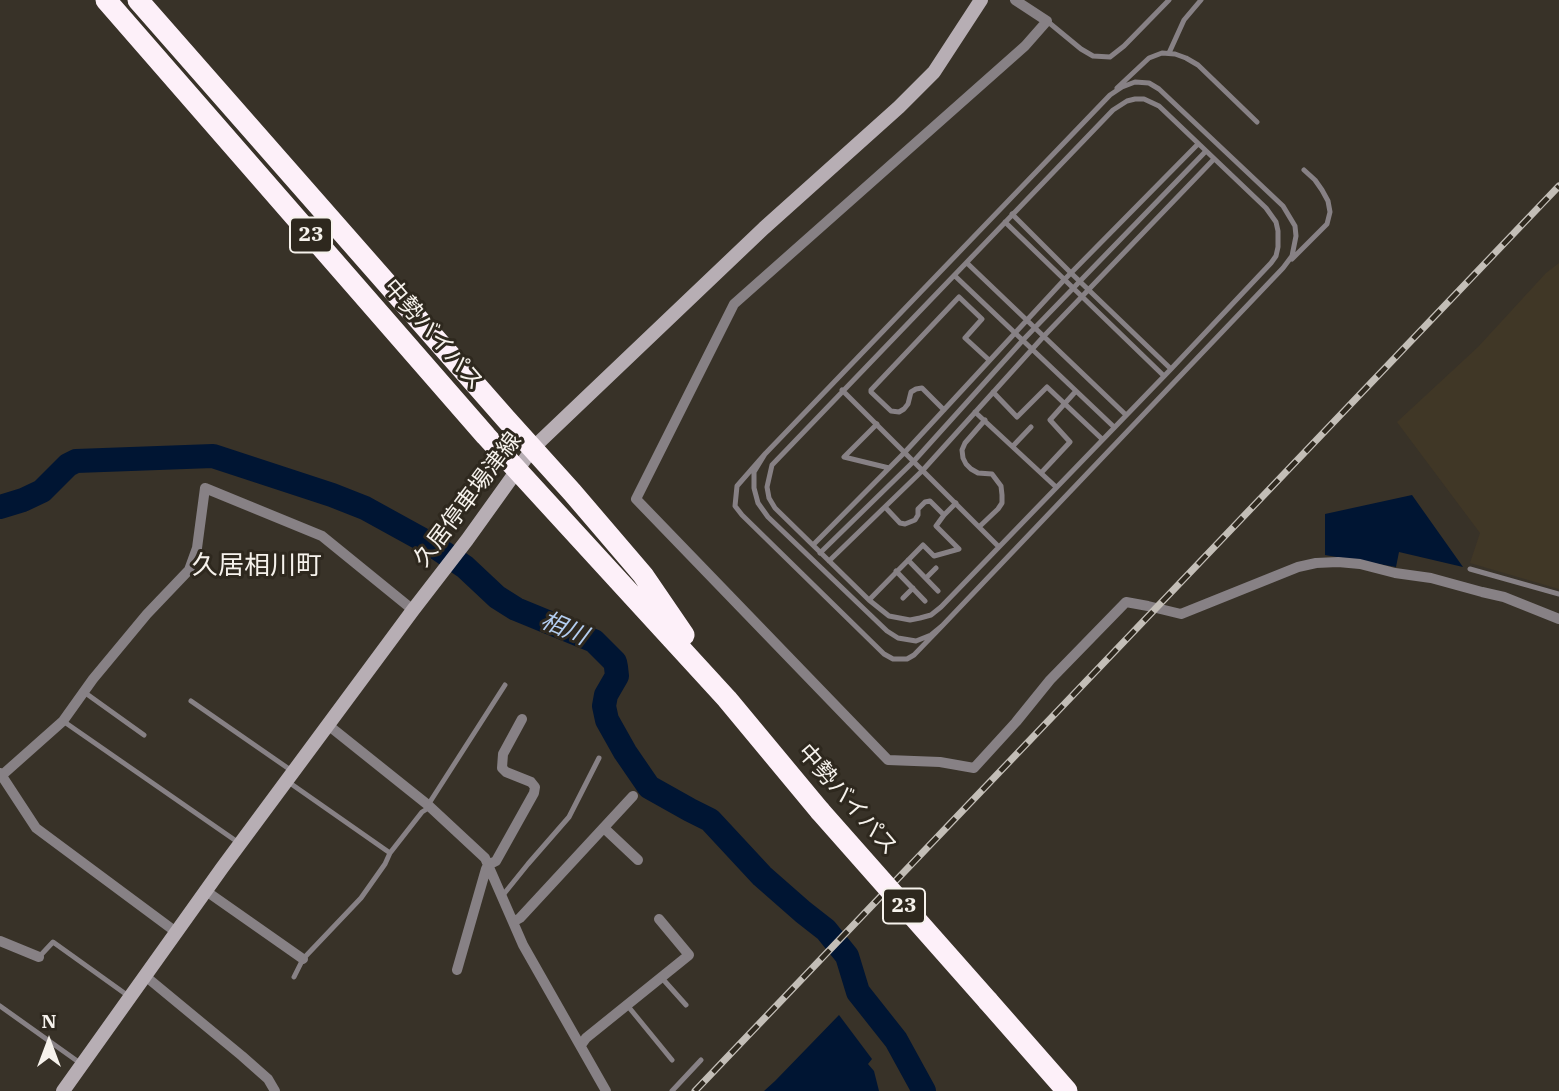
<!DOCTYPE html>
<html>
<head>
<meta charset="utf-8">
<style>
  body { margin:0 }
  #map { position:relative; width:1559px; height:1091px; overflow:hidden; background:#383228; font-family:"IBM Plex Serif",serif }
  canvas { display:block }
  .north { position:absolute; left:14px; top:1007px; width:70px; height:70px; -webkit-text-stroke:5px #2e281e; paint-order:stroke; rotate:0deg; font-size:19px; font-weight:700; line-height:28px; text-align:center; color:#f6f2ec }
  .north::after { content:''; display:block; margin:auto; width:24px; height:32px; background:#f6f2ec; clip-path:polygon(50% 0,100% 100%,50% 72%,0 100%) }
</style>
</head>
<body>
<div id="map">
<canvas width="1559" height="1091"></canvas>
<div class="north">N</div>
</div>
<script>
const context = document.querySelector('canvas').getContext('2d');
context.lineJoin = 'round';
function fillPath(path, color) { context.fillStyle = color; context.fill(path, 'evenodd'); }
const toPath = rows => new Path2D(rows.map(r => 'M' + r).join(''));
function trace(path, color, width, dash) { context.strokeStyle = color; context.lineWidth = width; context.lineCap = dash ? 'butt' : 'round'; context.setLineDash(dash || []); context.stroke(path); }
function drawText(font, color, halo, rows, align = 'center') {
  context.font = font + ' "IBM Plex Serif","Noto Sans JP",serif'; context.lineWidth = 6; context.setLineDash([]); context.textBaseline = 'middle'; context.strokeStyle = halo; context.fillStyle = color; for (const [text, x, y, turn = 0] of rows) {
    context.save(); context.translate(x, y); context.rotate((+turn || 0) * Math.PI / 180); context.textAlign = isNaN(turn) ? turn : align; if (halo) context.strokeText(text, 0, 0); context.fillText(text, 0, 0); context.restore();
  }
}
fillPath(toPath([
  [1559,263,1559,589,1470,563,1480,533,1397,422,1478,347,1546,273]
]), '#403726');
fillPath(toPath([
  [1412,495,1463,567,1399,552,1396,567,1325,555,1325,514],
  [839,1015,872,1059,868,1064,874,1071,879,1091,764,1091,775,1081]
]), '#001533');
trace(toPath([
  [0,507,23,500,42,491,68,465,76,461,213,456,332,495,365,508,434,546,465,567,497,597,516,609,594,641,615,662,616,667,617,676,606,695,604,706,607,720,625,752,649,787,690,810,710,820,762,876,803,912,826,930,847,956,858,992,896,1040,924,1091]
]), '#001533', 24);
trace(toPath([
  [1047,21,1081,49,1093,56,1110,57,1124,46,1169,0],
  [1169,53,1184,20,1201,0],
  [1117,88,1149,58,1162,53,1175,54,1186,58,1198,65,1257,122],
  [1135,99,1144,99,1159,106,1266,208,1276,222,1278,231,1278,247,1276,256,1271,263,1171,369,941,607,931,615,920,618,910,620,889,616,869,600,775,508,769,498,767,487,772,465,1113,110,1127,101,1135,99],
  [1012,214,1071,273,1171,369],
  [1005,222,1164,376],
  [1292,259,1327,224,1330,212,1328,201,1322,190,1315,180,1304,170],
  [967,263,1126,415],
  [955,276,1114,427],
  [842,390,998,546],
  [993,392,1017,417,1047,387,1102,439],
  [944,410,922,388,916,389,911,392,908,404,904,409,899,412,891,411,871,392,871,390,959,297,982,319,965,338,989,360],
  [975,412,1056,487],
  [877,424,844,457,889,468],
  [1013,446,1031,427],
  [765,454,754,472,754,488,758,503,768,517,887,631,898,638,916,641,931,635,942,626,1283,268,1292,256,1296,236,1295,226,1283,206,1159,89,1149,83,1135,82,1122,87,1110,95,765,454,737,486,735,506,742,515,884,654,893,659,907,659,914,655,942,626],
  [1041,473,1070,442,1050,420,1076,391],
  [885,507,900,523,905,524,915,520,918,515,918,509,925,502,930,501,944,515,956,503],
  [979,527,998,509,1002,503,1002,495,1001,486,992,474,978,473,971,469,966,464,963,458,962,450,965,443,985,420],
  [813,545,905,452,1064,280,1198,144],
  [820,553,914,461,1023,340,1206,151],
  [908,560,938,591],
  [829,561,923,470,1044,336,1214,159],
  [1470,569,1559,594],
  [896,571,925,601],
  [926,578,936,568],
  [903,598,913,588],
  [869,600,923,545,934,556,959,549,936,526,944,515],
  [84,692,144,735],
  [191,701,292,771],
  [63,721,239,843],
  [287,781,390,853],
  [428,805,505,685],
  [503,895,528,864,569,817,599,758],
  [39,957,53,942,127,995],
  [294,977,303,959,361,898,385,864,390,853,422,812,430,807],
  [661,977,686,1005],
  [627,1005,672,1060],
  [0,1006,80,1063],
  [672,1091,701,1060]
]), '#878185', 5);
trace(toPath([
  [1015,0,1047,21,1025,46,734,304,636,499,888,760,940,762,974,768,1016,722,1050,680,1126,602,1148,606,1181,614,1298,567,1316,563,1338,562,1360,564,1395,573,1431,578,1482,592,1504,597,1559,619],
  [328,725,428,805,485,858,523,945,606,1091],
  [0,773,36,828,176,932],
  [0,777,63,721,93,679,147,614,189,570,197,548,205,488,322,536,413,610],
  [604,828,638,860],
  [206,891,303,959],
  [513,922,520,918,633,796],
  [0,941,39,957],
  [457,970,486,869,488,865,496,861,534,793,535,787,531,782,506,772,502,768,503,754,522,719],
  [144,975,242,1056,268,1079,275,1091],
  [581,1045,586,1038,689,955,659,919]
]), '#878185', 10);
trace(toPath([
  [63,1091,222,868,413,610,467,540,533,448,764,228,899,107,934,72,981,0]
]), '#b7aeb4', 14);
trace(toPath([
  [106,0,486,436,727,699,820,811],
  [138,0,506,419,572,492,643,575,684,635],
  [988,1001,1067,1091]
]), '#fdf0f9', 21);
const rail = toPath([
  [695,1091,1559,186]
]);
trace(rail, '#c3beb7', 7);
trace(rail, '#2e281e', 4.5, [13]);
trace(toPath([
  [820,811,988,1001]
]), '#fdf0f9', 21);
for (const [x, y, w] of [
  [311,235,42],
  [904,906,42]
]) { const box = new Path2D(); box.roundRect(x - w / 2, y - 17.5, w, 35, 5); context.fillStyle = '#2e281e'; context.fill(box); trace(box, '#f6f2ec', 2); }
drawText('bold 21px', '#f6f2ec', null, [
  ["23",311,235],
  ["23",904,906]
]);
drawText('23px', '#f6f2ec', '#2e281e', [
  ["中勢バイパス",433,335,49],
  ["久居停車場津線",468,500,-53],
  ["中勢バイパス",847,800,49]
]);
drawText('italic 24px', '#b4cef0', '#2e281e', [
  ["相川",564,629,23]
]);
drawText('26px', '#f6f2ec', '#2e281e', [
  ["久居相川町",257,566]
]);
</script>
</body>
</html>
